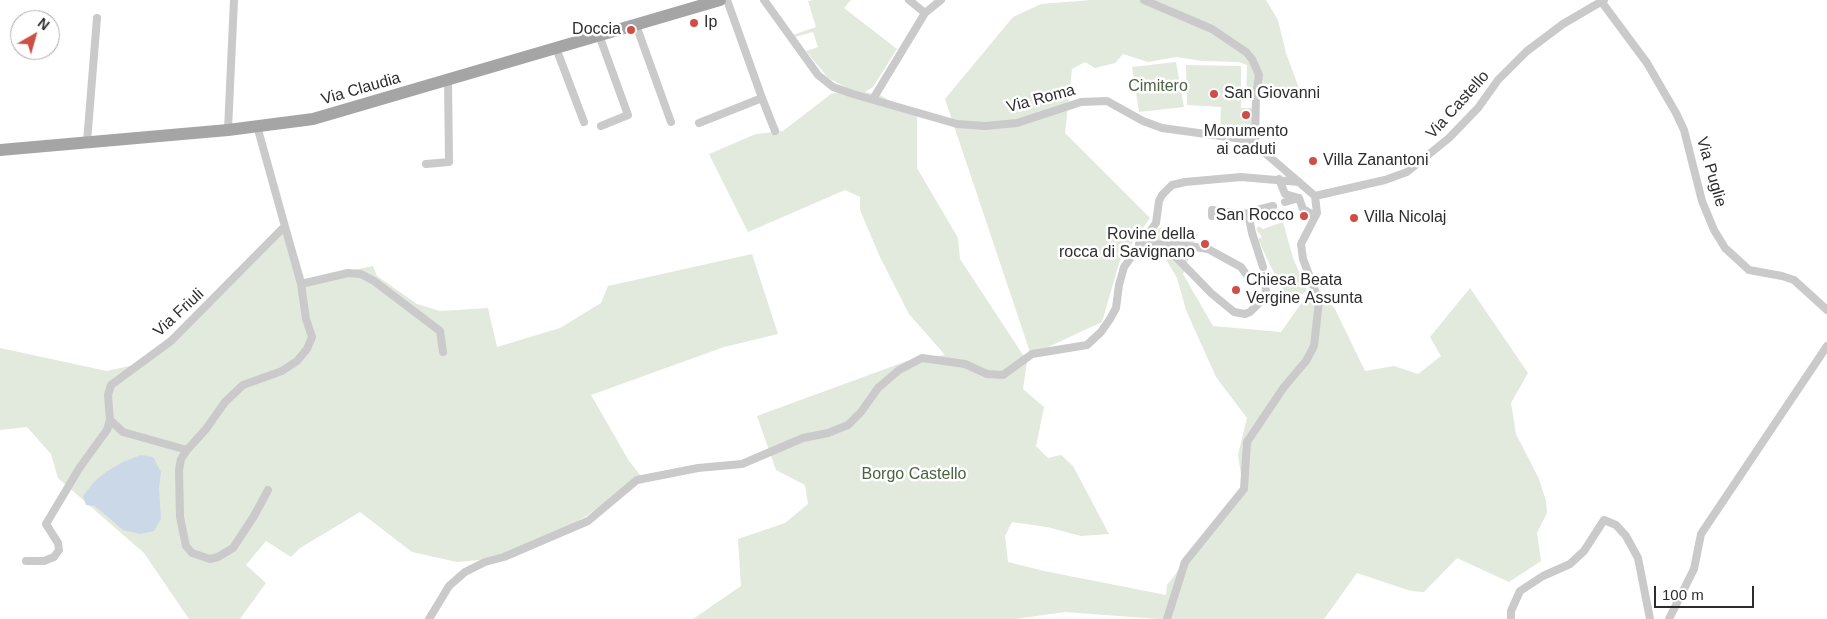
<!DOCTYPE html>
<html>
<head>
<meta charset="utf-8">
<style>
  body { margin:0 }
  #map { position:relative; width:1827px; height:619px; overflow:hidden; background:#fff; font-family:Helvetica,sans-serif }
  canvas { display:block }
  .north { position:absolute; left:10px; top:10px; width:50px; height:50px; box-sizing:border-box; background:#fff; border:1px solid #ababab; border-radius:50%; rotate:38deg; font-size:14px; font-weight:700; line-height:20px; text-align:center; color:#2d2d2d }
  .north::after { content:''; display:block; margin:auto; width:18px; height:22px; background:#cf4e45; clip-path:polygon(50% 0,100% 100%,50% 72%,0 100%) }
  .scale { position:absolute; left:1654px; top:586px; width:100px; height:22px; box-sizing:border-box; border:2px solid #2d2d2d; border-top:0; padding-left:6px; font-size:15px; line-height:18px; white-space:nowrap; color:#2d2d2d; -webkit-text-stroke:4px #fff; paint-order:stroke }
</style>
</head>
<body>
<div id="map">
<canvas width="1827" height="619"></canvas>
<div class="north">N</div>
<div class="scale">100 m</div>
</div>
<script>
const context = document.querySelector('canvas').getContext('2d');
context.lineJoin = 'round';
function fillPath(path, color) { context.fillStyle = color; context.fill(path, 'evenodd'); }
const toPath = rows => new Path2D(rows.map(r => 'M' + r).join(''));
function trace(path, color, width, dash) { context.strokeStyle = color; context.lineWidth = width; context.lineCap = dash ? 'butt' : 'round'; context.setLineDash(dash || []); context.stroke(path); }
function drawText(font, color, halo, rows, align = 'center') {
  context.font = font + ' Helvetica,sans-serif'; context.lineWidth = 5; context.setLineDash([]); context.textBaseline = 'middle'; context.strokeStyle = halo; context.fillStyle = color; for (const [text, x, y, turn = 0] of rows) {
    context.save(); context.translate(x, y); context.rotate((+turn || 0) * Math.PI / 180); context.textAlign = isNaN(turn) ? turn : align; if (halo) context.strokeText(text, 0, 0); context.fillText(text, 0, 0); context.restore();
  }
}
fillPath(toPath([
  [813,0,851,0,844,8,897,49,873,87,865,92,880,95,917,117,917,168,958,238,960,259,1027,361,1023,389,1044,407,1036,446,1048,458,1061,455,1073,466,1109,534,1081,536,1047,527,1012,522,1005,536,1008,562,1044,571,1166,595,1167,585,1243,488,1238,455,1247,418,1216,377,1186,310,1177,278,1155,241,1159,228,1198,234,1183,274,1213,326,1281,332,1310,291,1334,307,1365,371,1394,366,1418,374,1441,356,1430,337,1470,288,1528,373,1511,403,1516,434,1539,479,1546,501,1547,513,1537,533,1541,561,1509,582,1457,558,1424,592,1411,591,1357,573,1324,619,1159,619,1065,612,1015,619,693,619,741,586,738,539,785,523,808,504,805,485,776,470,757,416,907,361,945,355,909,314,880,257,860,210,860,197,845,190,748,232,709,154,756,134,783,131,831,94,849,89,828,78,806,51,818,47,813,32,795,37,793,35,816,27,808,1],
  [1091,0,1266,0,1278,20,1286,53,1301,94,1266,95,1246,99,1247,65,1239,62,1203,61,1176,57,1148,62,1123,54,1115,63,1095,68,1085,62,1072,69,1065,133,1150,218,1120,260,1102,322,1031,355,945,99,1013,17,1041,4],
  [1176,62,1184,107,1139,112,1132,67],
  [1186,65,1241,66,1241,108,1253,108,1253,138,1246,134,1220,130,1221,107,1187,105],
  [287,222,305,280,373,266,377,276,417,304,440,311,488,308,497,347,560,328,601,303,608,286,752,254,778,334,724,347,591,395,629,461,641,476,585,517,511,557,457,562,412,552,360,512,300,548,291,557,266,541,246,565,266,583,240,619,189,619,144,553,58,478,51,454,27,427,0,430,0,348,107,371,138,364,195,322],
  [1283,222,1293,258,1307,291,1289,301,1270,265,1258,239,1262,237,1256,229,1259,226,1263,229]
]), '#e2e9dd');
fillPath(toPath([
  [141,455,153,457,161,472,159,488,161,519,154,531,140,534,123,530,95,506,86,505,83,496,94,482,106,472,123,462]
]), '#cbd8e7');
trace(toPath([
  [764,0,818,75,833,87,853,94,957,124,985,126,1017,123,1081,102,1107,101,1143,121,1162,128,1250,140,1315,196,1317,213,1301,244,1303,259,1319,301,1314,346,1306,361,1284,387,1247,442,1244,489,1185,562,1167,619],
  [909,0,925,13],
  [1144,0,1212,29,1246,52,1252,59,1259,75,1256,96,1255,144],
  [1601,1,1647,63,1676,113,1684,130,1702,201,1714,230,1725,248,1749,270,1782,276,1794,280,1827,310],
  [636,25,671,122],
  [599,35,628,115,601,126],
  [556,48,584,122],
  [762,98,775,131],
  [873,99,925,13,941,0],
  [699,123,762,98,727,0],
  [257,126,301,284,348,273,361,274,374,281,440,331,443,352],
  [228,130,234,0],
  [87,142,97,18],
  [426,164,449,162,448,80],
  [1279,179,1285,194,1299,198,1303,209,1315,216],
  [1315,196,1385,180,1407,172,1449,138,1478,108,1498,80,1527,51,1563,24,1604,0],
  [1285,202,1299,198],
  [1212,216,1212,210,1239,214,1252,213],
  [283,228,171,341,111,385,108,395,110,420,123,432,187,450,206,429,225,402,243,385,282,371,297,361,307,349,312,337,306,319,301,284],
  [1139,244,1181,245,1208,249,1241,267,1246,274],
  [1170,245,1173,254,1211,293,1234,312,1245,314,1250,312,1260,302,1266,295,1265,276],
  [1263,267,1252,233,1249,218,1257,210,1273,206],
  [187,450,181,459,179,470,180,517,186,546,192,553,210,559,218,557,233,548,254,516,268,490],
  [26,561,44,561,54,557,59,550,58,543,46,524,80,467,107,430,110,420],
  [429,619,449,586,465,572,485,562,504,557,588,521,637,480,698,468,742,464,803,438,828,433,848,425,861,412,878,388,899,370,922,358,965,364,987,374,1003,375,1032,354,1087,345,1101,332,1110,319,1116,308,1119,285,1124,267,1156,223,1159,201,1162,195,1172,185,1185,182,1241,177,1299,182],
  [1511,619,1511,611,1520,591,1543,576,1570,564,1584,551,1604,520,1616,525,1626,536,1638,558,1650,619],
  [1669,619,1694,569,1701,534,1827,346]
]), '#cacaca', 8);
trace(toPath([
  [0,150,228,130,313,119,720,0]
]), '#a5a5a5', 12);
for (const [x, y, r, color] of [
  [694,23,5,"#cf4e45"],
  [631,30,5,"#cf4e45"],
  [1214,94,5,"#cf4e45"],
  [1246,115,5,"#cf4e45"],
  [1313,161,5,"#cf4e45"],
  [1304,216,5,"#cf4e45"],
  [1354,218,5,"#cf4e45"],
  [1205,244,5,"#cf4e45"],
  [1236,290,5,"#cf4e45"]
]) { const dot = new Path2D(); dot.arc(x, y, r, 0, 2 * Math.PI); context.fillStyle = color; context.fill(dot); trace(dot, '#fff', 2); }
drawText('16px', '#2d2d2d', '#fff', [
  ["Ip",704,23],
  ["Doccia",621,30,"right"],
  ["San Giovanni",1224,94],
  ["Monumento",1246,132,"center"],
  ["ai caduti",1246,150,"center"],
  ["Villa Zanantoni",1323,161],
  ["San Rocco",1294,216,"right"],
  ["Villa Nicolaj",1364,218],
  ["Rovine della",1195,235,"right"],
  ["rocca di Savignano",1195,253,"right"],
  ["Chiesa Beata",1246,281],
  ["Vergine Assunta",1246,299]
], 'left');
drawText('16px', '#4c6340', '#fff', [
  ["Cimitero",1158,87],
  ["Borgo Castello",914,475]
]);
drawText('16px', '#2d2d2d', '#fff', [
  ["Via Claudia",361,89,-16],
  ["Via Roma",1041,99,-15],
  ["Via Castello",1458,105,-48],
  ["Via Puglie",1711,172,74],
  ["Via Friuli",179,313,-43]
]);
</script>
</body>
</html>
